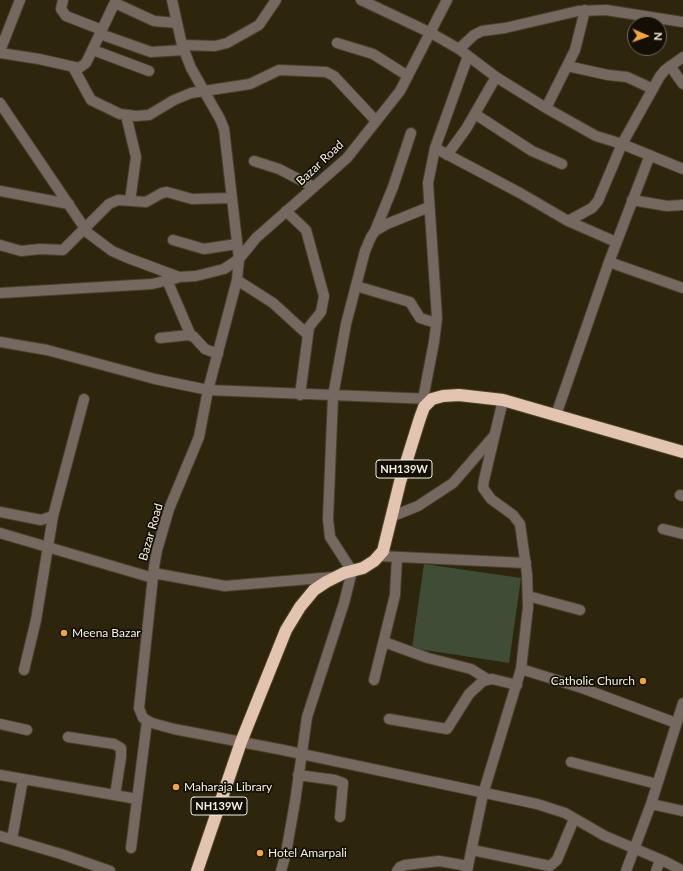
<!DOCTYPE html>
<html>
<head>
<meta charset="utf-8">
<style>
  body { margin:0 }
  #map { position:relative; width:683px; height:871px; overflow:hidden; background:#2e260c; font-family:Lato,sans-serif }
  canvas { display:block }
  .north { position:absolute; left:627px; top:16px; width:40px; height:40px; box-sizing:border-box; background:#130f05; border:1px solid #6d695d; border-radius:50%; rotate:92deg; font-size:11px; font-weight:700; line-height:16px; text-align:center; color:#f5f0e0 }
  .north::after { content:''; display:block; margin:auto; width:14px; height:18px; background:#f3a442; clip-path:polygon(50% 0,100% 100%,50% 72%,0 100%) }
</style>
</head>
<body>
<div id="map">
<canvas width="683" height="871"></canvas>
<div class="north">N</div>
</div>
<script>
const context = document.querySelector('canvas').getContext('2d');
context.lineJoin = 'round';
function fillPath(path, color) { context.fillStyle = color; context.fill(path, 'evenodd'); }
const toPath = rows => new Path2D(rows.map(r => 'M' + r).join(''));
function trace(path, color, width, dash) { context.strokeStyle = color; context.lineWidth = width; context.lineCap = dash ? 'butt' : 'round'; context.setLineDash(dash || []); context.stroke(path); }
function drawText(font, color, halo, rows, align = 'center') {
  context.font = font + ' Lato,sans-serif'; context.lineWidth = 3.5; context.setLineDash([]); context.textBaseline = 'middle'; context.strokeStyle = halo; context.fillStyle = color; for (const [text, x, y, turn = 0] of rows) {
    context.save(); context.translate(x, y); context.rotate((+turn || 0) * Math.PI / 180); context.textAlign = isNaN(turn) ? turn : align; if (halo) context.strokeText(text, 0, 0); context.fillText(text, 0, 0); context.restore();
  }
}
fillPath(toPath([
  [424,564,521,578,509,663,412,648]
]), '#3f4d37');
const minor = toPath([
  [63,0,61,9,66,16,102,30],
  [361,0,431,33,459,49,496,77,546,108,596,136,622,144,683,169],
  [447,0,400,91,347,158,256,238,239,259,237,280,208,390,199,437,169,509,157,550,154,567,139,708,143,718,152,723,174,729,283,750,537,804,565,813,605,836,664,861],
  [115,3,154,21,177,23],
  [100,34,151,52,184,50],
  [337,43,373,54,408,76],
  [182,45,215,46,227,43,259,25,276,0],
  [459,49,474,35,482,31,505,28,578,11,606,10,683,22],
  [93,50,149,71],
  [0,51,20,0],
  [0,53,39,59,79,68,86,63,116,0],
  [567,66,608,75,627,77,653,89],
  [670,66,683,84],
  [73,67,91,100,120,114,136,116,149,115,174,100,191,93,250,84,279,70,326,72,334,76,376,121],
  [0,103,88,233,112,251,128,258,179,277,196,276,224,269,239,259,224,129,220,119,191,68,182,45,172,0],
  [546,108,575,50,585,10],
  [475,114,532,151,562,164],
  [126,115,136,157,130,201],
  [435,148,520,193,568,221,616,242],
  [447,155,466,129,496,77],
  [254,161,279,169,314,187],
  [0,191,69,204],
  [632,200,667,206,683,205],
  [286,211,306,230,324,296,321,312,309,327,300,395],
  [568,221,592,208,598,201,622,144,660,76,665,70,683,57],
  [375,231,393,187,411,133],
  [173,240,204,249,237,244],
  [0,245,21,251,40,249,63,250,109,204,118,200,146,202,162,193,167,192,192,199,231,198],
  [609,262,683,288],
  [167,280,191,336],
  [237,280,273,303,307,334],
  [356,286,410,302,420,318,436,323],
  [0,293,152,284,177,278],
  [160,338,189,335,193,336,205,349,218,354],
  [0,342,47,350,155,379,208,390,432,399],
  [423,399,434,342,437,318,428,183,435,148,468,56],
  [556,415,609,262,650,155],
  [680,495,683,496],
  [0,512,41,520,53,516,84,399],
  [393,516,418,506,453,483,493,437],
  [663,529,683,534],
  [0,533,153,578],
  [379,556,526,563],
  [153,573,225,586,334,577],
  [528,596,580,610],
  [384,642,428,658,471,669,487,679],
  [521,669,582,688,676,723],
  [24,670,36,620,53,516],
  [374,680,395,595,397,557],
  [389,719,447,729,469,694,483,681,492,679,517,685],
  [0,724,27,730],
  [68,737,114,744,121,748,121,757,115,795],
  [571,762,657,784],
  [0,775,137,799],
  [298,775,335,780,343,783,340,817],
  [651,804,683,811],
  [0,836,61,854,110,871],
  [12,839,23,779],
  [131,848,147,721],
  [472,850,550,866,557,860,574,819],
  [281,871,286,853,295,802,307,717,344,603,352,571,330,537,328,519,333,396,346,324,365,251,371,237,375,231,387,224,429,207],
  [397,871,400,867,405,865,439,861,468,866],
  [467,871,483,794,521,669,528,607,527,574,520,524,513,515,491,499,483,488,484,480,503,400],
  [626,871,651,804,683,703],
  [656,871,659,863,664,861,683,871]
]);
const highway = toPath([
  [197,871,241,742,286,630,300,607,314,590,326,582,344,573,363,568,374,561,383,551,400,482,420,418,424,407,432,399,443,396,459,395,503,400,683,452]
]);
trace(minor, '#4a422a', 12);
trace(highway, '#4a422a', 14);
trace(minor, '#746861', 10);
trace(highway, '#e2c4b1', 12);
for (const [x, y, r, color] of [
  [64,633,4,"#f3a442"],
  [643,681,4,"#f3a442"],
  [176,787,4,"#f3a442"],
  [260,853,4,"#f3a442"]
]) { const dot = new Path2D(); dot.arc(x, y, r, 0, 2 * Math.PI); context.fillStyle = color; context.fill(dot); trace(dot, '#130f05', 1.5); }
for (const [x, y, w] of [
  [404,469,56],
  [219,806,56]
]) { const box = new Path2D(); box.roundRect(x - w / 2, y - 9, w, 18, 3); context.fillStyle = '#130f05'; context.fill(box); trace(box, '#f5f0e0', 1); }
drawText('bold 11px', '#f5f0e0', null, [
  ["NH139W",404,469],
  ["NH139W",219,806]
]);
drawText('12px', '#f5f0e0', '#130f05', [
  ["Bazar Road",320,163,-43],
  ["Bazar Road",151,532,-74]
]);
drawText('12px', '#f5f0e0', '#130f05', [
  ["Meena Bazar",72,633],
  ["Catholic Church",635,681,"right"],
  ["Maharaja Library",184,787],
  ["Hotel Amarpali",268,853]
], 'left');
</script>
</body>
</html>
